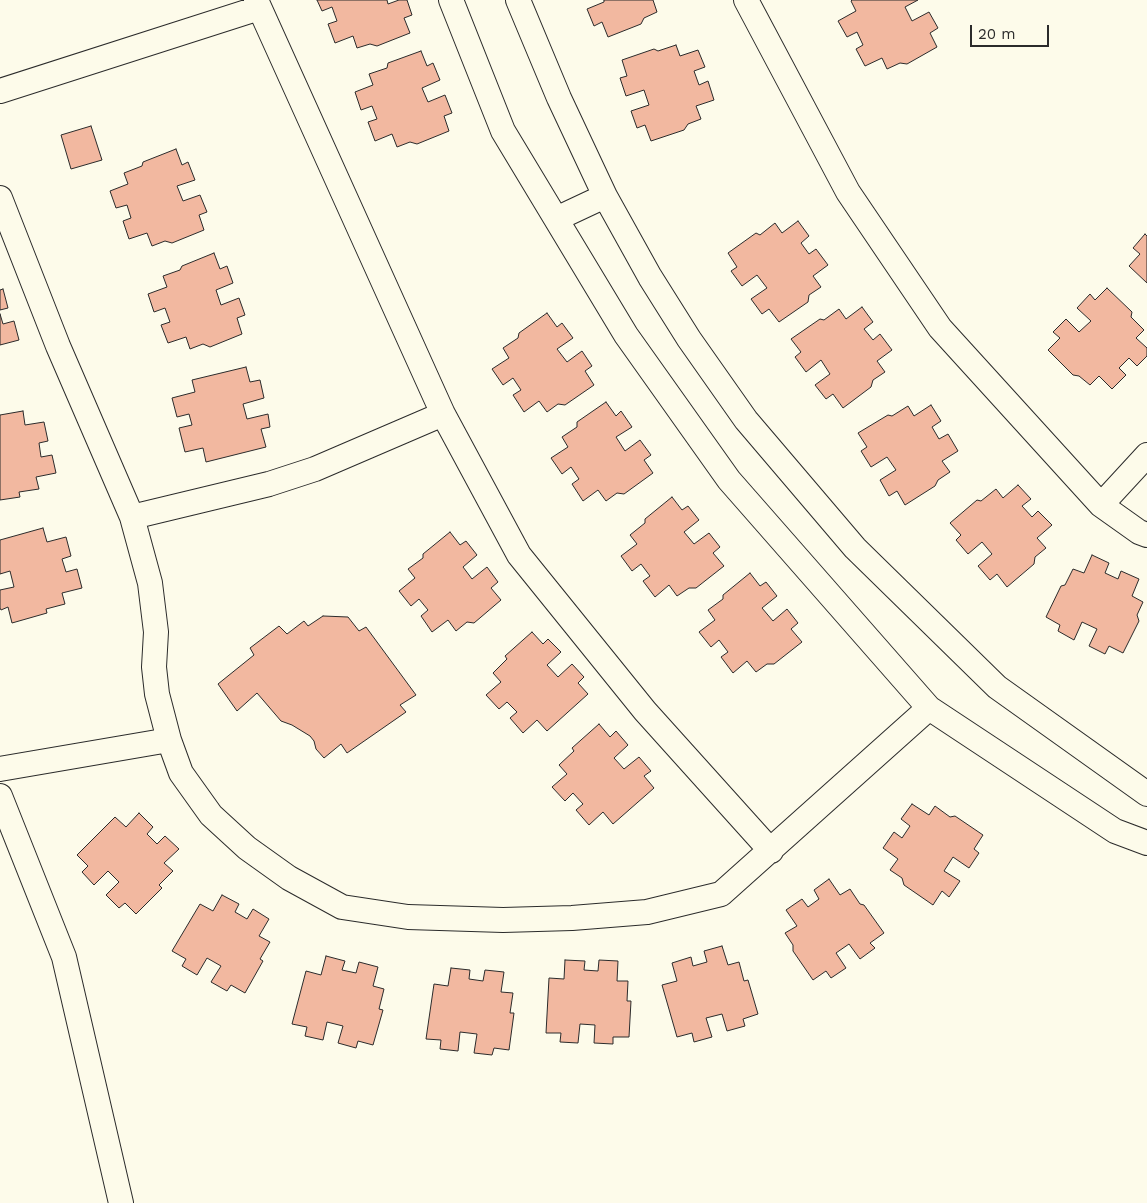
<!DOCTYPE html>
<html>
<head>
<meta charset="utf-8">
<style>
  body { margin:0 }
  #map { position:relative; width:1147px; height:1203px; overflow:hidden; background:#fdfbea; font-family:"Work Sans",sans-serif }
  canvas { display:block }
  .scale { position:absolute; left:970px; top:25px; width:79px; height:22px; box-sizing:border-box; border:2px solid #2b2b2b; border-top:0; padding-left:6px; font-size:15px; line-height:18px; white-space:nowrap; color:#2b2b2b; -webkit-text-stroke:4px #fdfbea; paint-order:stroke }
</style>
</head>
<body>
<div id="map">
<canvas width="1147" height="1203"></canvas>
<div class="scale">20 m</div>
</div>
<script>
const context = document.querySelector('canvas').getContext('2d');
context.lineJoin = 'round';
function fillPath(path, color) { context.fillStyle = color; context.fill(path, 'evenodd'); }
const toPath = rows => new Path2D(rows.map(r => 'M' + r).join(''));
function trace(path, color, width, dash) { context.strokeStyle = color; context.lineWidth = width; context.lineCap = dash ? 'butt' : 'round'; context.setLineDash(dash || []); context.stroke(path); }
const building = toPath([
  [317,0,387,0,388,4,399,0,407,0,412,15,404,18,410,33,377,46,370,44,357,48,353,36,335,43,328,24,337,21,332,7,322,11,317,0],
  [604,0,653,0,657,12,644,18,641,24,608,37,602,22,594,26,587,9,604,2,604,0],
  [852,0,918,0,905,7,912,21,929,12,938,28,930,33,937,47,907,64,900,63,887,69,882,58,865,66,856,49,863,45,857,32,847,37,838,21,856,11,851,1,852,0],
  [676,45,680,56,698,50,705,67,694,71,699,85,708,81,714,100,696,106,701,119,688,124,684,130,651,141,645,125,637,128,631,111,649,105,644,90,626,96,620,78,627,76,622,60,654,49,658,51,676,45],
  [421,51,427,66,433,63,440,80,422,88,428,102,445,95,452,113,444,116,449,131,417,144,410,142,397,147,392,134,375,141,368,122,377,119,372,106,361,110,355,92,373,85,369,74,387,68,388,63,421,51],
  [91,126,102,160,71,169,61,135,91,126],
  [176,149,182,165,188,162,195,180,177,186,183,201,200,195,207,212,199,215,204,230,172,243,165,241,152,246,147,233,129,239,123,221,131,218,127,205,116,208,110,191,128,184,124,173,142,166,143,162,176,149],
  [798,221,809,236,801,243,809,254,816,249,828,265,813,276,821,287,809,295,808,302,779,322,769,309,762,314,751,299,767,288,757,275,742,286,731,271,737,267,728,253,756,233,760,235,775,223,782,233,798,221],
  [1145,234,1147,236,1147,283,1129,266,1140,254,1133,248,1145,234],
  [214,253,220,269,227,266,233,283,216,290,221,305,239,298,245,315,237,318,242,334,210,347,203,344,190,349,186,337,168,343,161,325,170,322,165,308,154,312,148,294,167,287,163,276,180,270,182,266,214,253],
  [1107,288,1132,312,1131,317,1144,330,1136,338,1147,348,1147,356,1137,366,1129,358,1119,368,1126,375,1112,389,1099,376,1090,385,1079,376,1073,375,1048,350,1060,338,1053,332,1066,319,1079,332,1091,321,1077,308,1090,294,1095,300,1107,288],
  [3,289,8,308,0,310,0,290,3,289],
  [862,307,873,322,864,329,873,340,880,334,892,350,877,361,885,372,873,380,871,387,843,408,833,394,826,399,815,385,830,374,821,360,806,372,795,357,801,352,791,339,820,319,824,320,839,309,846,319,862,307],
  [547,313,557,327,562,323,573,338,557,349,567,362,582,351,592,366,585,371,594,385,565,405,558,404,547,412,539,401,524,412,513,395,521,390,513,378,503,385,492,369,509,358,503,348,518,338,519,333,547,313],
  [0,314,3,324,14,321,19,340,0,345,0,314],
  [246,367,250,382,260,380,264,398,243,404,247,419,268,414,270,427,261,429,266,447,206,462,203,448,185,452,179,428,192,425,189,414,177,417,172,398,195,392,192,380,246,367],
  [606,402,616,416,621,411,632,427,616,437,625,451,640,440,651,455,644,460,653,473,624,494,617,493,606,501,598,490,583,501,572,484,579,479,571,467,562,474,551,458,568,447,562,437,577,427,577,422,606,402],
  [931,405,941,421,932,427,939,439,948,434,958,451,942,461,950,472,938,480,935,486,905,505,897,491,889,496,880,480,896,470,887,457,871,467,861,451,867,447,858,433,888,415,892,416,908,406,914,416,931,405],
  [23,411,25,425,44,422,48,441,39,443,41,457,52,455,56,473,36,477,39,489,19,492,20,497,0,500,0,415,23,411],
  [1018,485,1031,499,1022,506,1032,517,1038,511,1052,525,1037,538,1046,548,1035,557,1034,564,1007,587,997,574,990,580,978,566,992,554,982,542,968,554,956,540,961,535,950,523,977,500,981,501,996,489,1003,498,1018,485],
  [672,497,682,510,688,506,699,520,684,532,694,544,709,533,720,547,713,553,724,566,696,588,689,588,677,596,669,585,655,597,643,581,650,576,641,564,632,571,621,556,637,544,630,535,645,523,645,519,672,497],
  [43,528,47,542,66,537,71,556,62,559,66,572,77,569,82,588,62,593,65,604,46,609,47,613,12,623,8,607,1,610,0,608,0,590,14,587,10,571,0,574,0,540,43,528],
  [450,532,460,545,466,541,477,555,463,567,472,579,487,567,498,582,491,588,501,600,474,623,467,622,456,631,448,620,432,632,421,616,428,610,419,599,411,606,399,591,415,578,408,569,423,558,423,554,450,532],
  [1092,555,1109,563,1105,573,1118,579,1121,571,1139,579,1132,596,1143,602,1137,615,1139,621,1123,653,1109,646,1105,654,1089,646,1097,629,1082,622,1074,640,1058,631,1060,625,1046,617,1061,586,1065,585,1073,569,1084,573,1092,555],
  [750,573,760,586,766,582,777,596,762,608,773,621,787,609,798,623,791,629,802,642,774,664,767,664,756,672,747,661,733,673,721,657,728,652,719,640,711,647,699,632,715,620,708,610,723,599,723,595,750,573],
  [323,616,348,617,359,631,366,627,416,695,400,705,406,712,347,753,341,744,324,758,316,749,314,741,310,736,292,725,281,721,257,693,237,711,218,684,254,655,250,648,279,626,287,634,304,621,308,626,323,616],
  [532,632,543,644,548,639,561,652,547,665,558,677,572,664,584,677,578,683,588,694,547,731,537,720,523,733,510,718,517,712,507,702,499,709,486,695,501,682,493,673,507,659,505,656,532,632],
  [599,724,610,737,616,731,628,745,614,758,624,769,639,757,651,771,644,776,654,788,613,824,603,812,589,825,576,810,583,804,573,793,565,801,552,787,567,774,559,765,574,751,572,748,599,724],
  [912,804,929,815,935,806,950,817,955,816,983,835,974,849,979,853,969,868,953,857,944,871,960,881,949,897,942,891,933,905,904,885,902,878,890,870,898,859,883,848,894,832,902,838,910,826,901,819,912,804],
  [139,813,153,827,147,834,157,844,165,836,179,849,164,863,173,871,159,885,162,888,136,914,125,903,119,908,106,895,119,882,108,871,94,885,82,872,88,866,77,855,115,817,126,827,139,813],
  [829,879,840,895,850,889,860,904,864,905,884,933,870,943,875,948,860,959,849,944,836,953,846,968,831,978,826,971,813,980,793,951,793,945,785,933,797,926,786,910,802,899,808,907,819,899,814,890,829,879],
  [222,895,239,904,235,912,247,919,253,909,269,919,259,936,270,942,260,959,263,961,245,993,231,985,227,991,211,982,221,966,207,958,197,975,182,966,186,959,172,951,200,904,213,911,222,895],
  [722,946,728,965,739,962,744,981,748,980,758,1014,743,1019,745,1026,727,1031,722,1014,706,1018,712,1037,694,1042,692,1033,677,1037,662,985,677,981,672,963,691,957,693,966,707,962,704,951,722,946],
  [326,956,345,961,342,970,356,973,359,962,378,967,373,986,384,989,379,1009,383,1010,373,1045,358,1041,356,1048,338,1043,343,1026,327,1022,323,1040,305,1036,307,1027,292,1024,306,971,321,975,326,956],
  [565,960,585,961,584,970,598,971,599,960,618,961,617,981,628,981,627,1001,631,1001,629,1037,613,1037,613,1044,594,1043,595,1025,580,1024,578,1043,560,1042,561,1033,546,1033,549,978,564,979,565,960],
  [451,968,470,970,469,979,483,981,485,970,504,972,501,992,513,993,510,1013,514,1013,509,1050,494,1048,492,1055,474,1053,477,1034,460,1032,458,1051,440,1049,441,1040,426,1039,434,984,448,986,451,968]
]);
fillPath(building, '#f2b8a0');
trace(building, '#2b2b2b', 1);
const street = toPath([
  [256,0,443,414,519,555,645,711,771,851],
  [451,0,503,131,626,335,729,480,929,708,1115,831,1147,843],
  [518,0,559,98,605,196,650,277,689,339,746,420,855,548,997,687,1147,794],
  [746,0,848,192,940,328,1101,505,1139,532,1147,535],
  [0,91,259,8],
  [0,198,58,346,132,517,150,583,156,632,154,667,157,694,169,740,181,773,211,815,247,848,289,878,342,907,408,917,503,920,572,918,647,912,721,894,929,708],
  [556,219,605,196],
  [1101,505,1147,455],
  [132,517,269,484,315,469,443,414],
  [0,769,169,740],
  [0,796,64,957,121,1203]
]);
trace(street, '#2b2b2b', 26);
trace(street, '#fdfbea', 24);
</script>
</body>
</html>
